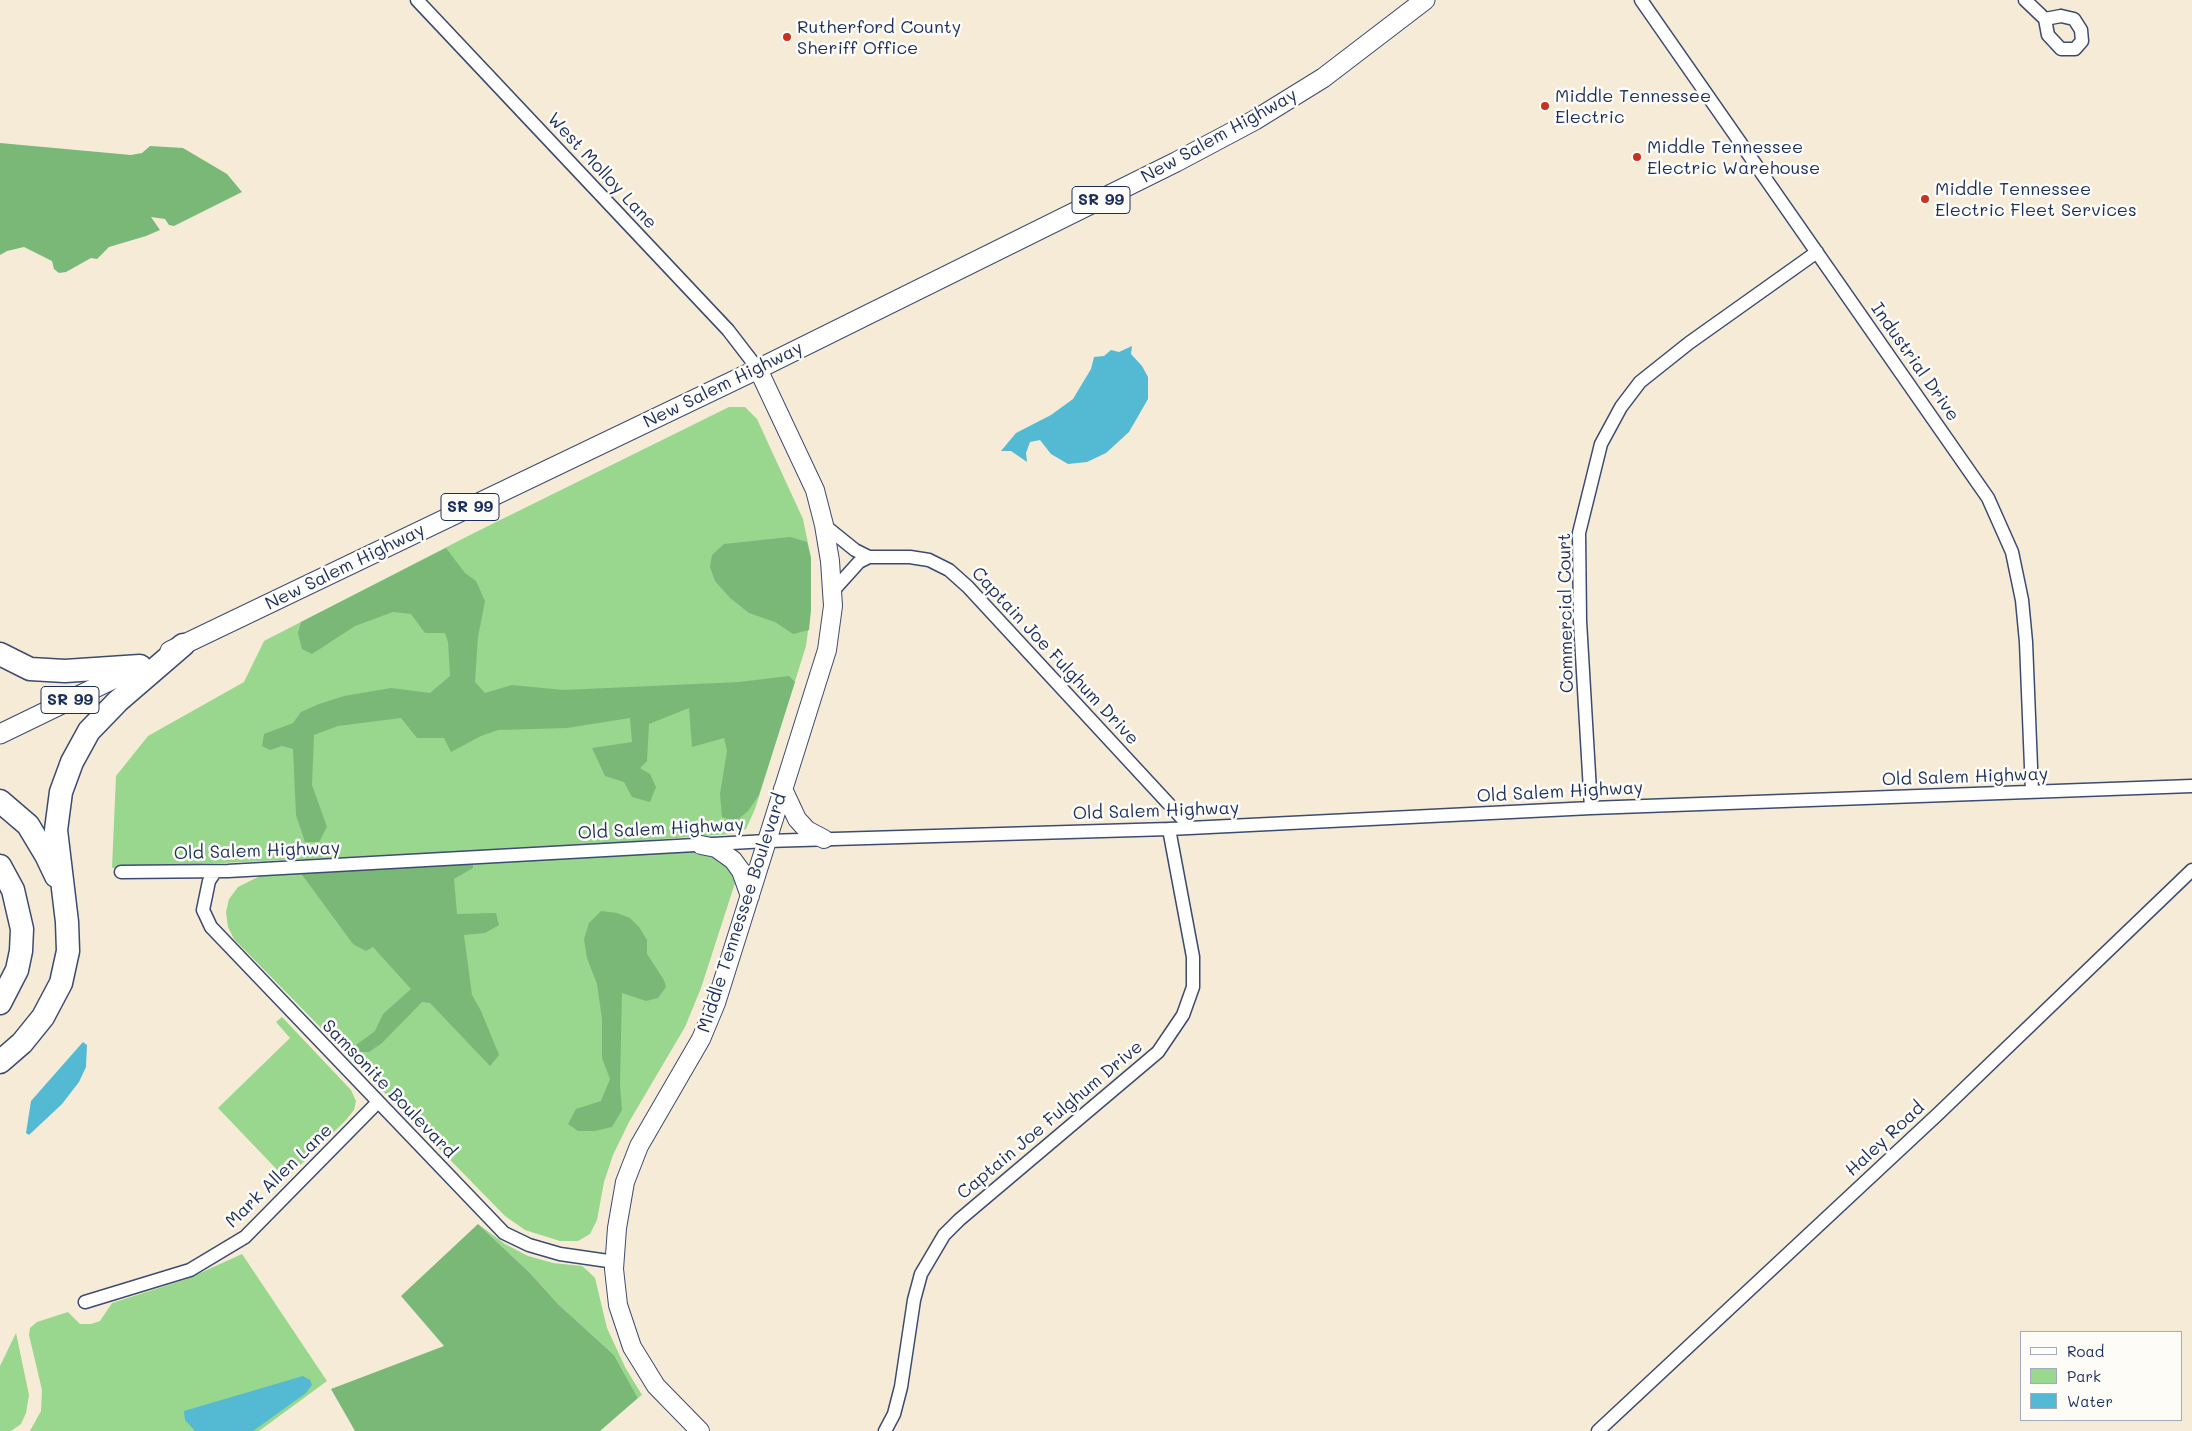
<!DOCTYPE html>
<html>
<head>
<meta charset="utf-8">
<style>
  body { margin:0 }
  #map { position:relative; width:2192px; height:1431px; overflow:hidden; background:#f6ebd6; font-family:Mali,sans-serif }
  canvas { display:block }
  .legend { position:absolute; left:2020px; top:1331px; width:162px; height:90px; box-sizing:border-box; background:#fdfcf7; border:1px solid #a3aaba; margin:0; padding:6px 9px; list-style:none; font-size:15px; color:#1b2f5e }
  .legend li { display:flex; align-items:center; gap:10px; height:25px }
  .legend b { width:25px; border:1px solid #a3aaba }
</style>
</head>
<body>
<div id="map">
<canvas width="2192" height="1431"></canvas>
<ul class="legend">
<li><b style="height:6px;background:#fff"></b>Road</li>
<li><b style="height:14px;background:#98d78d"></b>Park</li>
<li><b style="height:14px;background:#54b9d3"></b>Water</li>
</ul>
</div>
<script>
const context = document.querySelector('canvas').getContext('2d');
context.lineJoin = 'round';
function fillPath(path, color) { context.fillStyle = color; context.fill(path, 'evenodd'); }
const toPath = rows => new Path2D(rows.map(r => 'M' + r).join(''));
function trace(path, color, width, dash) { context.strokeStyle = color; context.lineWidth = width; context.lineCap = dash ? 'butt' : 'round'; context.setLineDash(dash || []); context.stroke(path); }
function drawText(font, color, halo, rows, align = 'center') {
  context.font = font + ' Mali,sans-serif'; context.lineWidth = 5; context.setLineDash([]); context.textBaseline = 'middle'; context.strokeStyle = halo; context.fillStyle = color; for (const [text, x, y, turn = 0] of rows) {
    context.save(); context.translate(x, y); context.rotate((+turn || 0) * Math.PI / 180); context.textAlign = isNaN(turn) ? turn : align; if (halo) context.strokeText(text, 0, 0); context.fillText(text, 0, 0); context.restore();
  }
}
fillPath(toPath([
  [729,407,745,407,757,419,803,519,811,558,811,609,806,646,755,809,746,829,730,834,546,848,112,868,116,776,148,736,244,682,264,641,472,534],
  [692,851,710,852,724,860,731,871,735,883,701,988,685,1027,629,1122,613,1155,604,1182,597,1220,590,1234,578,1241,560,1241,525,1230,505,1216,234,939,228,927,226,912,229,899,238,887,264,874],
  [282,1017,351,1090,356,1101,354,1110,346,1120,286,1179,218,1108,290,1038,276,1022],
  [478,1224,505,1244,528,1256,553,1263,582,1266,590,1273,595,1278,607,1328,625,1367,642,1395,638,1398,614,1355,558,1304,530,1273],
  [242,1254,327,1381,259,1431,30,1431,41,1411,42,1390,29,1335,30,1328,37,1322,68,1312,80,1324,91,1324,100,1321,112,1303,187,1279],
  [16,1333,29,1395,26,1413,21,1424,11,1431,0,1431,0,1366]
]), '#98d78d');
fillPath(toPath([
  [0,143,131,155,142,153,150,146,183,148,227,174,242,192,174,226,169,225,165,219,151,217,160,230,146,236,109,247,97,259,91,258,66,272,59,273,54,269,52,261,24,247,7,251,0,255],
  [790,537,807,542,811,558,811,609,809,630,793,634,775,622,749,613,730,598,715,581,710,567,712,555,724,544],
  [446,548,465,573,476,581,485,601,478,637,475,682,485,693,512,685,563,690,739,682,789,676,795,682,759,795,748,811,735,822,722,817,720,794,727,751,724,738,692,747,689,708,649,724,647,761,640,768,650,774,656,787,650,802,632,797,624,782,605,776,592,748,632,742,630,718,567,728,498,730,481,736,451,752,444,738,417,738,401,718,338,726,314,735,312,785,327,827,319,842,305,842,296,815,293,749,282,746,270,750,262,746,264,734,293,723,301,712,319,704,344,696,391,688,430,693,450,676,448,642,445,633,425,633,411,614,393,612,355,626,312,654,302,649,298,633,301,622],
  [473,863,473,868,454,879,457,914,496,913,499,925,485,933,464,935,472,995,481,1011,499,1055,490,1066,430,1003,422,1002,382,1043,369,1052,360,1052,356,1045,375,1031,383,1014,411,989,373,947,366,951,353,944,300,872],
  [601,911,617,913,630,918,639,927,647,940,647,954,664,980,666,987,658,998,646,1001,622,993,620,1085,622,1110,612,1127,595,1131,578,1131,568,1124,576,1109,601,1101,610,1079,602,1058,602,1019,597,984,587,958,584,939,589,923],
  [478,1224,530,1273,558,1304,614,1355,638,1398,600,1431,355,1431,331,1389,444,1346,401,1296]
]), '#7ab878');
fillPath(toPath([
  [1132,346,1131,354,1142,366,1148,377,1148,399,1129,432,1106,453,1087,462,1068,464,1051,454,1040,440,1030,442,1026,453,1027,462,1011,451,1001,451,1016,433,1051,415,1073,399,1091,369,1094,357,1104,356,1111,350,1119,352],
  [83,1042,87,1045,86,1067,79,1082,62,1104,29,1135,26,1133,31,1101],
  [303,1376,310,1380,312,1385,306,1393,253,1431,195,1431,185,1420,184,1411]
]), '#54b9d3');
const street = toPath([
  [417,0,728,330,758,369],
  [1641,0,1988,498,2012,552,2022,600,2026,642,2032,792],
  [2025,0,2045,19],
  [2061,16,2074,19,2081,30,2082,41,2075,49,2061,49,2048,35,2045,19,2061,16],
  [824,525,855,550,869,557],
  [832,592,859,562,869,557,910,557,929,560,949,570,968,587,1191,828],
  [1591,808,1580,621,1579,533,1601,444,1621,407,1640,382,1689,343,1817,252],
  [121,872,228,871,767,841,1169,829,1591,808,2192,786],
  [215,872,209,881,203,910,211,927,504,1233,529,1245,560,1254,615,1262],
  [85,1302,190,1270,245,1237,377,1103],
  [885,1431,894,1414,901,1387,914,1300,921,1274,944,1235,959,1220,1158,1052,1183,1015,1193,987,1193,957,1169,829],
  [1598,1431,1938,1114,2192,870]
]);
const secondary = toPath([
  [783,789,797,819,807,830,824,839],
  [701,845,716,848,733,860,741,871,750,896],
  [700,1431,656,1386,632,1347,618,1305,614,1269,617,1228,625,1182,639,1146,701,1039,716,1003,827,650,833,606,830,561,824,525,815,490,758,369]
]);
const primary = toPath([
  [170,651,758,369,1176,162,1255,120,1323,78,1425,0],
  [0,734,134,669]
]);
const highway = toPath([
  [0,654,30,669,65,671,140,666],
  [0,801,28,825,46,855,56,876],
  [0,866,13,890,22,929,21,951,17,970,0,1003],
  [0,1062,22,1043,43,1017,61,983,68,951,67,922,56,830,61,792,72,762,89,731,118,701,183,645]
]);
trace(street, '#3c4b70', 15);
trace(secondary, '#3c4b70', 20);
trace(primary, '#3c4b70', 21);
trace(highway, '#3c4b70', 25);
trace(street, '#fff', 12);
trace(secondary, '#fff', 18);
trace(primary, '#fff', 19);
trace(highway, '#fff', 22);
for (const [x, y, r, color] of [
  [787,37,5,"#c8321e"],
  [1545,106,5,"#c8321e"],
  [1637,157,5,"#c8321e"],
  [1925,199,5,"#c8321e"]
]) { const dot = new Path2D(); dot.arc(x, y, r, 0, 2 * Math.PI); context.fillStyle = color; context.fill(dot); trace(dot, '#fdfcf7', 2); }
for (const [x, y, w] of [
  [1101,200,58],
  [470,507,58],
  [70,700,58]
]) { const box = new Path2D(); box.roundRect(x - w / 2, y - 13.5, w, 27, 4); context.fillStyle = '#fdfcf7'; context.fill(box); trace(box, '#1b2f5e', 1); }
drawText('bold 16px', '#1b2f5e', null, [
  ["SR 99",1101,200],
  ["SR 99",470,507],
  ["SR 99",70,700]
]);
drawText('18px', '#1b2f5e', '#fdfcf7', [
  ["Rutherford County",797,27],
  ["Sheriff Office",797,48],
  ["Middle Tennessee",1555,96],
  ["Electric",1555,117],
  ["Middle Tennessee",1647,147],
  ["Electric Warehouse",1647,168],
  ["Middle Tennessee",1935,189],
  ["Electric Fleet Services",1935,210]
], 'left');
drawText('18px', '#1b2f5e', '#fdfcf7', [
  ["New Salem Highway",1219,136,-29],
  ["West Molloy Lane",602,171,47],
  ["Industrial Drive",1915,362,55],
  ["New Salem Highway",723,385,-26],
  ["New Salem Highway",345,567,-26],
  ["Commercial Court",1566,613,-91],
  ["Captain Joe Fulghum Drive",1055,656,47],
  ["Old Salem Highway",1965,777,-2],
  ["Old Salem Highway",1560,792,-3],
  ["Old Salem Highway",1156,811,-2],
  ["Old Salem Highway",661,829,-3],
  ["Old Salem Highway",257,851,-2],
  ["Middle Tennessee Boulevard",742,913,-72],
  ["Samsonite Boulevard",389,1089,46],
  ["Captain Joe Fulghum Drive",1050,1120,-40],
  ["Haley Road",1885,1139,-43],
  ["Mark Allen Lane",279,1176,-44]
]);
</script>
</body>
</html>
